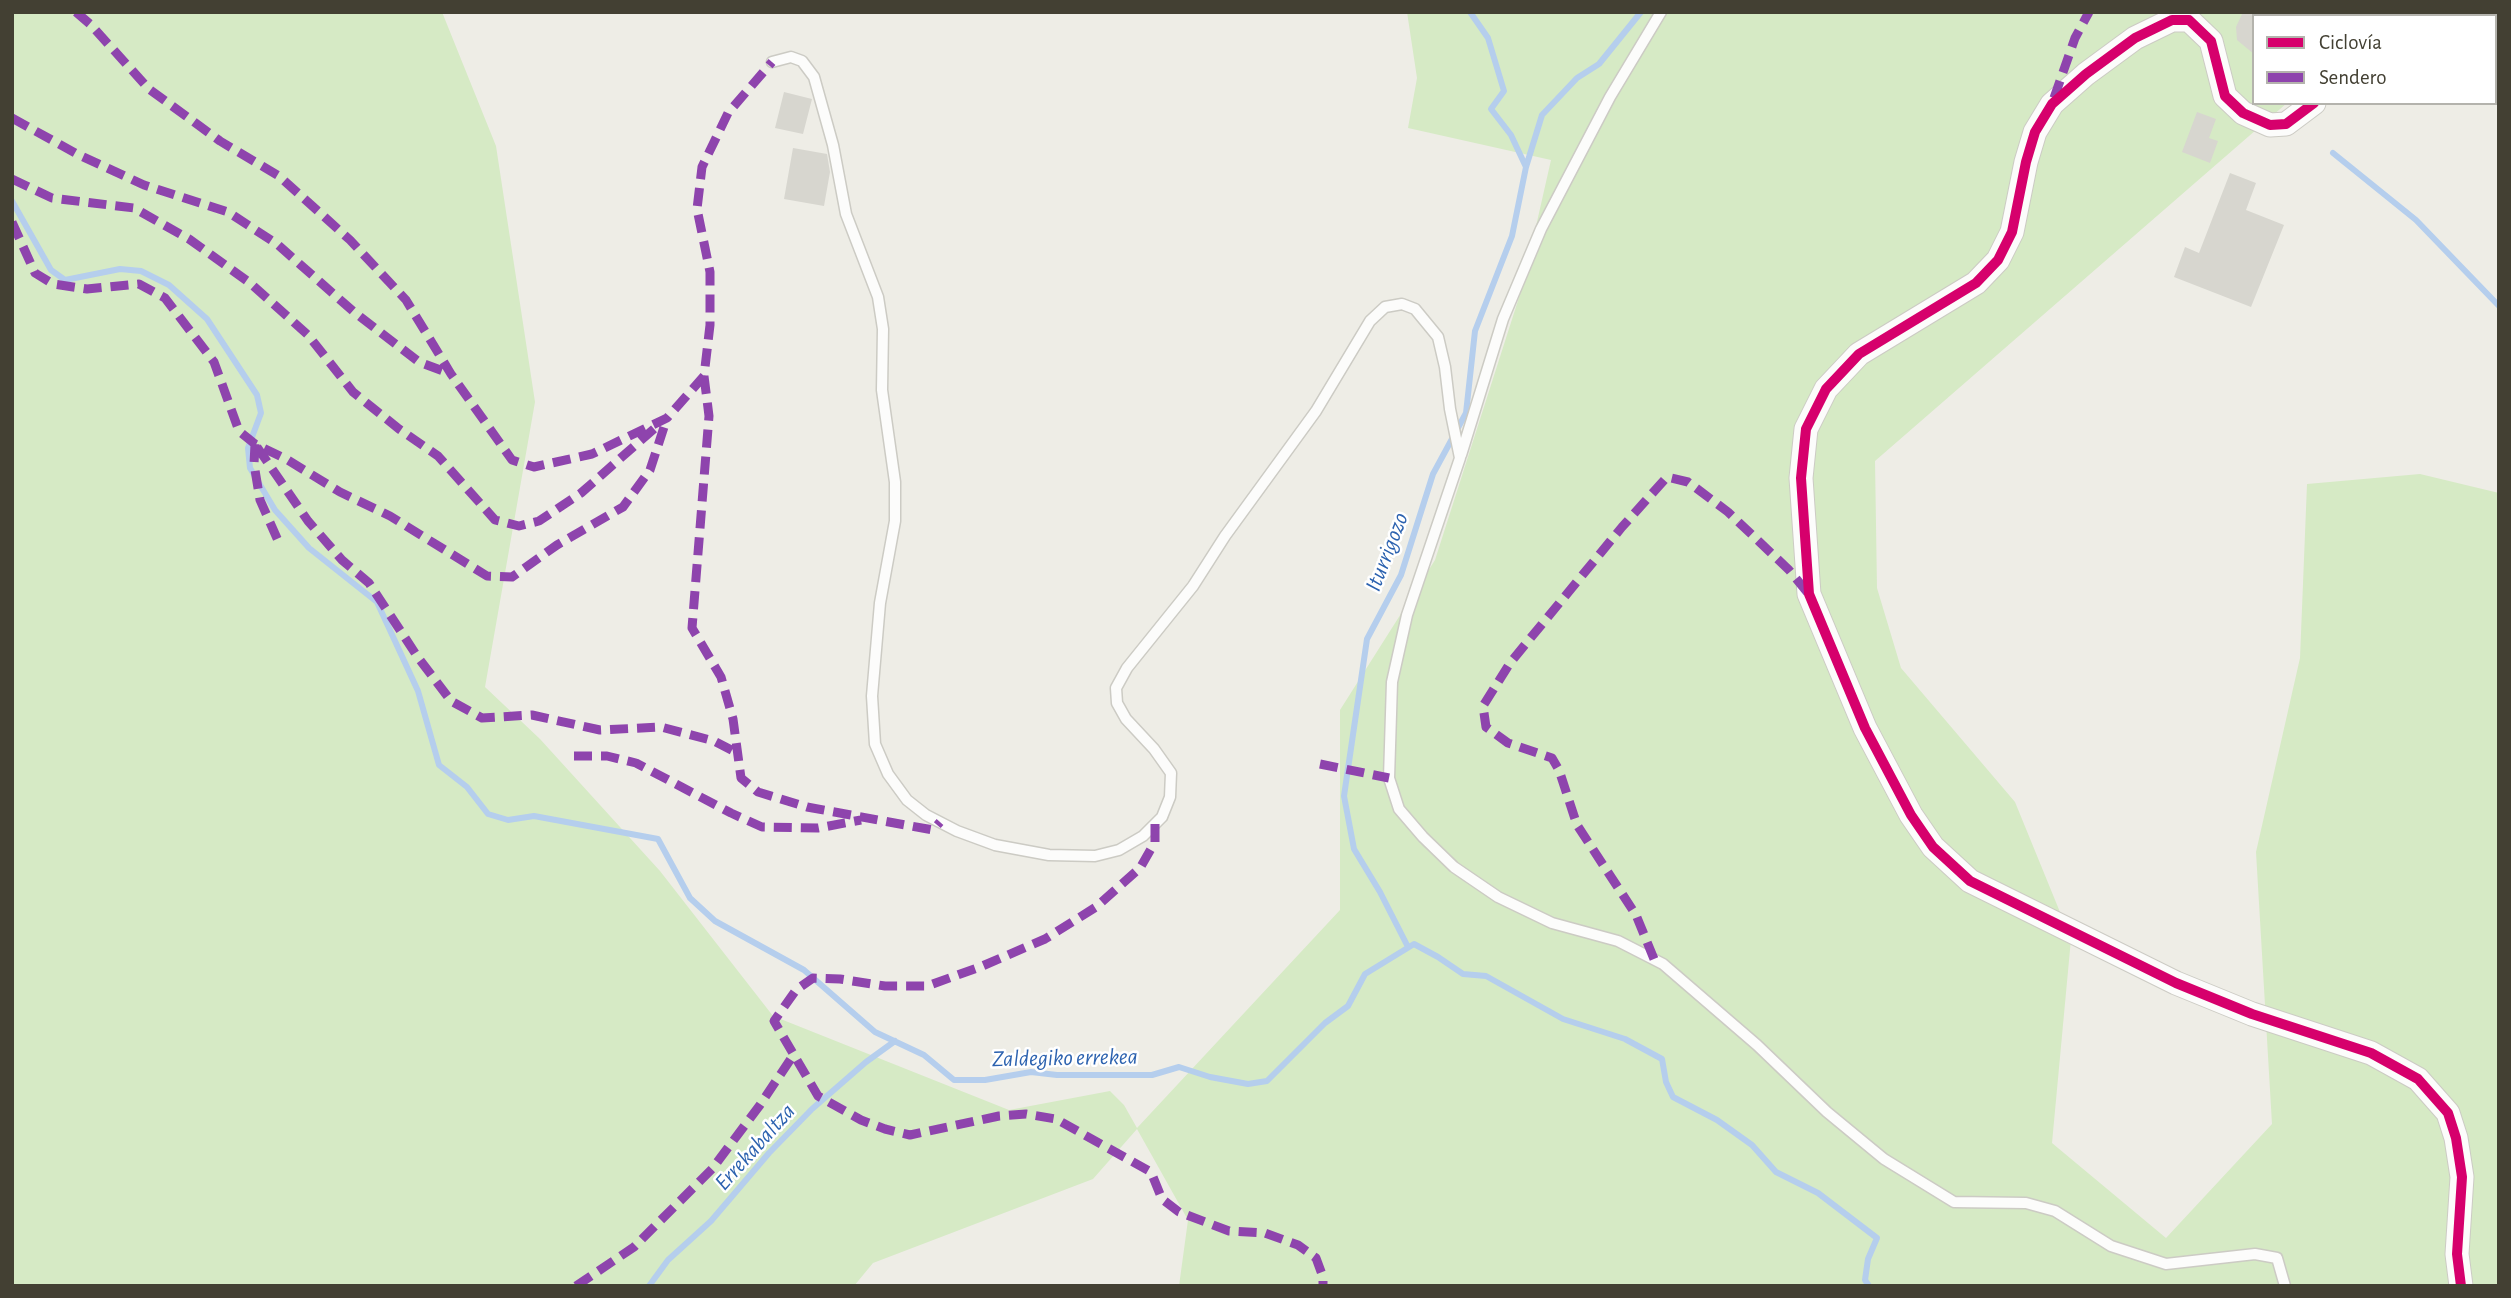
<!DOCTYPE html>
<html>
<head>
<meta charset="utf-8">
<style>
  body { margin:0 }
  #map { position:relative; width:2511px; height:1298px; overflow:hidden; background:#eeede6; font-family:"Alegreya Sans",sans-serif }
  canvas { display:block }
  .frame { position:absolute; inset:0; border:14px solid #434033; pointer-events:none }
  .legend { position:absolute; left:2252px; top:14px; width:245px; height:91px; box-sizing:border-box; background:#fff; border:2px solid #b4b3ad; margin:0; padding:9px 12px; list-style:none; font-size:21px; color:#434033 }
  .legend li { display:flex; align-items:center; gap:14px; height:35px }
  .legend b { width:35px; border:2px solid #b4b3ad }
</style>
</head>
<body>
<div id="map">
<canvas width="2511" height="1298"></canvas>
<div class="frame"></div>
<ul class="legend">
<li><b style="height:9px;background:#d6006c"></b>Ciclovía</li>
<li><b style="height:9px;background:#8e44ad"></b>Sendero</li>
</ul>
</div>
<script>
const context = document.querySelector('canvas').getContext('2d');
context.lineJoin = 'round';
function fillPath(path, color) { context.fillStyle = color; context.fill(path, 'evenodd'); }
const toPath = rows => new Path2D(rows.map(r => 'M' + r).join(''));
function trace(path, color, width, dash) { context.strokeStyle = color; context.lineWidth = width; context.lineCap = dash ? 'butt' : 'round'; context.setLineDash(dash || []); context.stroke(path); }
function drawText(font, color, halo, rows, align = 'center') {
  context.font = font + ' "Alegreya Sans",sans-serif'; context.lineWidth = 5; context.setLineDash([]); context.textBaseline = 'middle'; context.strokeStyle = halo; context.fillStyle = color; for (const [text, x, y, turn = 0] of rows) {
    context.save(); context.translate(x, y); context.rotate((+turn || 0) * Math.PI / 180); context.textAlign = isNaN(turn) ? turn : align; if (halo) context.strokeText(text, 0, 0); context.fillText(text, 0, 0); context.restore();
  }
}
fillPath(toPath([
  [12,12,442,12,496,146,535,402,485,687,540,739,660,871,773,1016,1009,1110,1110,1091,1124,1105,1137,1128,1340,910,1340,710,1435,560,1522,288,1551,160,1408,128,1417,78,1407,12,2400,12,2396,16,2254,16,2254,103,2287,103,1875,461,1877,588,1901,668,2015,802,2071,939,2052,1143,2166,1238,2272,1124,2256,852,2300,658,2307,484,2420,474,2499,493,2499,1286,1179,1286,1188,1220,1137,1129,1093,1179,873,1263,854,1286,12,1286]
]), '#d6eac5');
trace(toPath([
  [1470,12,1488,38,1504,91,1491,109,1511,135,1526,167],
  [2333,153,2416,220,2499,306],
  [12,201,51,270,65,280,120,269,141,271,169,285,207,319,257,395,261,413,248,448,250,468,275,510,309,548,377,602,418,691,439,765,467,787,488,814,508,820,534,816,658,839,690,898,715,921,804,970,875,1032,924,1055,954,1080,985,1080,1031,1072,1057,1075,1152,1075,1179,1067,1210,1077,1248,1084,1267,1081,1325,1023,1348,1006,1365,974,1414,944,1438,957,1463,974,1486,976,1563,1019,1625,1039,1662,1059,1666,1082,1673,1097,1717,1120,1752,1145,1776,1172,1818,1193,1877,1238,1868,1259,1865,1280,1869,1286],
  [1408,947,1380,892,1354,849,1344,796,1367,639,1401,575,1433,474,1466,413,1475,331,1512,236,1526,167,1542,115,1577,78,1599,64,1641,12],
  [649,1286,668,1260,711,1221,769,1153,812,1109,866,1062,895,1041]
]), '#b5ceed', 6);
fillPath(toPath([
  [2243,12,2254,12,2254,54,2237,40,2236,27],
  [784,92,812,99,803,134,775,128],
  [2197,112,2216,119,2209,138,2218,141,2210,163,2182,152],
  [793,148,827,154,830,172,824,206,784,199],
  [2230,173,2256,183,2246,210,2284,225,2251,307,2174,277,2185,247,2199,253]
]), '#d7d6cf');
const lane = toPath([
  [772,62,791,57,802,61,814,77,833,145,846,214,878,297,883,329,882,390,895,482,895,521,880,603,872,696,875,744,888,774,907,800,926,815,957,831,995,845,1049,855,1095,856,1119,850,1143,836,1162,817,1170,797,1171,773,1154,749,1126,719,1117,703,1116,688,1127,668,1193,586,1225,536,1316,411,1370,321,1385,307,1402,304,1415,309,1438,337,1445,367,1450,409,1460,458,1407,615,1392,682,1389,778,1399,809,1423,837,1454,867,1498,897,1552,923,1618,941,1663,964,1757,1045,1827,1112,1884,1159,1954,1202,2026,1203,2055,1211,2111,1246,2166,1264,2255,1254,2277,1258,2285,1286],
  [1461,455,1503,319,1541,229,1610,97,1661,12]
]);
const street = toPath([
  [2428,16,2431,12],
  [2314,103,2286,124,2270,125,2243,113,2225,96,2211,41,2189,20,2172,20,2135,38,2086,74,2052,104,2035,132,2026,162,2012,232,1998,260,1976,283,1859,354,1826,389,1806,429,1801,478,1809,594,1865,728,1911,815,1933,847,1970,881,2176,983,2252,1014,2371,1053,2418,1079,2448,1113,2456,1138,2462,1177,2457,1254,2461,1286]
]);
trace(lane, '#cccbc4', 13);
trace(street, '#cccbc4', 25);
trace(lane, '#fcfcfb', 10);
trace(street, '#fcfcfb', 23);
trace(toPath([
  [76,12,90,24,149,89,220,141,279,176,350,240,406,300,451,374,512,460,534,467,592,454,667,418,704,376,710,325,710,272,697,209,702,167,728,113,772,62],
  [2054,98,2075,38,2089,12],
  [12,118,77,154,144,185,228,212,277,244,354,312,419,362,451,374],
  [12,179,52,198,134,208,189,239,250,283,308,335,353,392,399,429,438,456,495,520,519,526,539,521,581,493,656,427],
  [12,222,35,273,53,284,87,289,139,284,165,298,214,362,239,431,255,444,286,459,340,492,390,516,487,576,512,577,557,545,623,507,650,470,667,418],
  [704,376,709,416,692,628,721,677,733,719,741,778,758,792,807,807,933,830,940,822],
  [255,444,254,464,260,500,280,545],
  [257,447,308,521,342,560,369,583,417,656,451,701,482,718,532,715,600,730,661,727,714,741,737,753],
  [574,756,607,756,636,763,731,813,762,827,818,828,861,820],
  [1320,764,1389,778],
  [1155,824,1155,842,1140,868,1096,907,1045,939,980,967,927,986,885,986,840,979,813,978,796,990,774,1021,818,1096,861,1120,885,1129,910,1135,999,1116,1026,1114,1056,1119,1151,1172,1162,1199,1179,1212,1229,1231,1265,1233,1298,1245,1316,1258,1323,1277,1323,1286],
  [1654,959,1636,915,1577,825,1559,770,1552,758,1508,743,1486,727,1483,706,1510,663,1622,527,1667,477,1688,482,1728,512,1789,570,1808,593],
  [576,1286,634,1247,712,1169,760,1105,794,1054]
]), '#8e44ad', 9, [18, 9]);
trace(toPath([
  [2314,103,2286,124,2270,125,2243,113,2225,96,2211,41,2189,20,2172,20,2135,38,2086,74,2052,104,2035,132,2026,162,2012,232,1998,260,1976,283,1859,354,1826,389,1806,429,1801,478,1809,594,1865,728,1911,815,1933,847,1970,881,2176,983,2252,1014,2371,1053,2418,1079,2448,1113,2456,1138,2462,1177,2457,1254,2461,1286]
]), '#d6006c', 10);
drawText('italic 23px', '#2c62af', '#fff', [
  ["Iturrigozo",1387,552,-69],
  ["Zaldegiko errekea",1065,1058,-1],
  ["Errekabaltza",755,1147,-48]
]);
</script>
</body>
</html>
